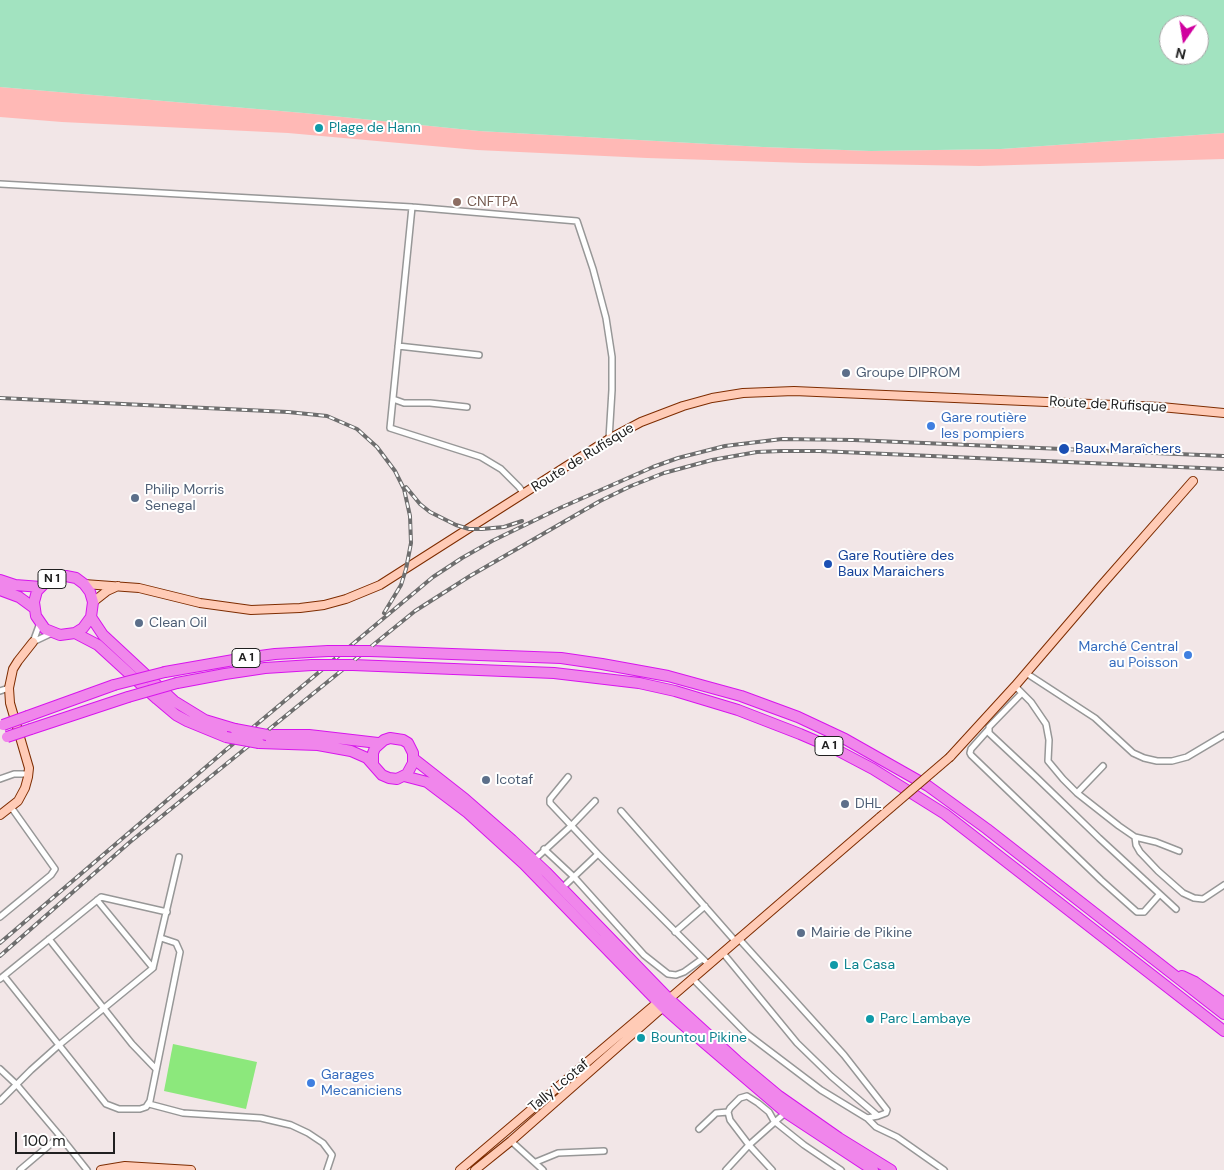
<!DOCTYPE html>
<html>
<head>
<meta charset="utf-8">
<style>
  body { margin:0 }
  #map { position:relative; width:1224px; height:1170px; overflow:hidden; background:#f2e6e7; font-family:"DM Sans",sans-serif }
  canvas { display:block }
  .north { position:absolute; left:1159px; top:15px; width:50px; height:50px; box-sizing:border-box; background:#fff; border:1px solid #a6a6a6; border-radius:50%; rotate:193deg; font-size:14px; font-weight:700; line-height:20px; text-align:center; color:#202020 }
  .north::after { content:''; display:block; margin:auto; width:18px; height:22px; background:#d0009f; clip-path:polygon(50% 0,100% 100%,50% 72%,0 100%) }
  .scale { position:absolute; left:15px; top:1132px; width:100px; height:22px; box-sizing:border-box; border:2px solid #202020; border-top:0; padding-left:6px; font-size:15px; line-height:18px; white-space:nowrap; color:#202020; -webkit-text-stroke:4px #fff; paint-order:stroke }
</style>
</head>
<body>
<div id="map">
<canvas width="1224" height="1170"></canvas>
<div class="north">N</div>
<div class="scale">100 m</div>
</div>
<script>
const context = document.querySelector('canvas').getContext('2d');
context.lineJoin = 'round';
function fillPath(path, color) { context.fillStyle = color; context.fill(path, 'evenodd'); }
const toPath = rows => new Path2D(rows.map(r => 'M' + r).join(''));
function trace(path, color, width, dash) { context.strokeStyle = color; context.lineWidth = width; context.lineCap = dash ? 'butt' : 'round'; context.setLineDash(dash || []); context.stroke(path); }
function drawText(font, color, halo, rows, align = 'center') {
  context.font = font + ' "DM Sans",sans-serif'; context.lineWidth = 4; context.setLineDash([]); context.textBaseline = 'middle'; context.strokeStyle = halo; context.fillStyle = color; for (const [text, x, y, turn = 0] of rows) {
    context.save(); context.translate(x, y); context.rotate((+turn || 0) * Math.PI / 180); context.textAlign = isNaN(turn) ? turn : align; if (halo) context.strokeText(text, 0, 0); context.fillText(text, 0, 0); context.restore();
  }
}
fillPath(toPath([
  [0,87,304,113,479,131,763,147,871,151,1001,149,1224,133,1224,159,979,166,805,163,647,158,477,150,288,133,62,122,0,117]
]), '#ffb9b6');
fillPath(toPath([
  [173,1044,257,1062,246,1109,164,1091]
]), '#8ce87c');
fillPath(toPath([
  [0,0,1224,0,1224,133,1001,149,871,151,763,147,479,131,304,113,0,87],
  [1169,25,1199,25,1199,55,1169,55]
]), '#a2e3c0');
const street = toPath([
  [0,184,412,207,577,221,593,269,606,318,612,357,612,390,609,439],
  [412,207,390,428,481,457,501,469,519,487,524,494],
  [398,346,479,355],
  [393,399,404,403,430,403,467,407],
  [33,642,52,633],
  [33,642,40,623],
  [1026,673,1095,718,1133,753,1144,758,1157,761,1172,761,1187,757,1224,735],
  [1015,686,1031,702,1046,724,1049,740,1048,761,1063,779,1077,793,1119,826,1135,837,1156,842,1179,851],
  [0,691,9,688],
  [1022,693,989,727,989,733,1036,777,1099,838,1176,909],
  [988,730,971,749,970,753,971,755,1101,880,1137,912,1144,912,1159,895],
  [568,777,550,799,550,803,598,854,709,965],
  [0,779,14,774,28,774],
  [1077,793,1103,766],
  [621,811,736,942],
  [1135,837,1136,845,1140,852,1158,871,1183,893,1194,898,1203,899,1224,885],
  [544,849,574,877,644,955,668,974,676,975,684,972,702,959],
  [534,860,571,826,595,801],
  [562,888,598,854],
  [97,900,153,968],
  [0,917,51,875,55,869,11,807],
  [675,932,705,906],
  [49,939,132,1044,156,1069],
  [723,953,797,1043,831,1076,878,1116,886,1113,887,1110,844,1055,740,940],
  [4,976,106,1104,119,1109,140,1109,146,1107,150,1101,180,952,176,943,161,938],
  [0,979,101,897,167,912],
  [693,979,747,1034,821,1090,867,1118,878,1116],
  [0,1069,17,1085,60,1136,87,1170],
  [0,1101,31,1070,59,1045,153,968,179,857],
  [149,1104,183,1113,261,1118,291,1125,308,1133,323,1143,332,1155,327,1170],
  [867,1118,876,1127,897,1137,944,1170],
  [699,1129,716,1113,728,1112],
  [511,1141,543,1170],
  [536,1162,558,1153,604,1151],
  [20,1170,60,1136],
  [726,1170,749,1145,785,1113],
  [772,1170,749,1145,730,1120,728,1112,730,1108,740,1098,747,1096,758,1103,769,1112,774,1121,804,1145,841,1170]
]);
const secondary = toPath([
  [84,584,139,588,200,603,251,610,300,608,324,605,346,599,380,585,609,439,641,422,683,406,712,398,743,393,794,391,1161,407,1224,413],
  [93,602,107,591,118,586],
  [950,757,1015,686,1099,588,1193,481],
  [0,815,18,801,25,788,28,777,29,768,10,703,9,688,13,669,18,661,33,642],
  [669,999,880,817],
  [101,1170,125,1166,191,1170],
  [460,1170,658,1002],
  [475,1170,511,1141,663,1007]
]);
const highway = toPath([
  [0,580,15,585,41,587],
  [0,590,19,597,34,608],
  [91,617,103,635,174,701,205,720,235,729],
  [75,633,83,628,91,617,93,602,90,592,84,584,76,578,66,576,57,577,48,580,37,591,34,602,36,616,45,629,60,635,75,633,98,645,157,699,176,715,187,721,226,737],
  [370,651,561,658,602,664,668,676,741,696,798,717,845,739,928,786,987,829,1224,1014],
  [353,665,554,673,639,683,675,691,738,710,800,734,835,749,873,769,945,814,1224,1031],
  [165,672,245,658,275,654,328,651],
  [177,683,225,674,265,668,312,665],
  [28,716,114,685],
  [31,729,128,697],
  [267,735,309,735,378,743],
  [259,743,318,745,351,751,367,758,382,775,389,778,397,779,407,774,413,763,413,753,408,743,403,740,390,738,384,740,375,748,373,753,373,763],
  [414,759,465,799,512,840,546,872,669,999,737,1061,779,1096,839,1138,891,1170],
  [404,776,427,782,468,813,524,864,663,1007,681,1023,785,1112,873,1170],
  [1182,976,1195,982,1224,1003]
]);
trace(street, '#979797', 8);
trace(secondary, '#7e2c00', 10);
trace(highway, '#d715ed', 12);
trace(street, '#fff', 5);
trace(secondary, '#ffcbb6', 8);
trace(highway, '#f086eb', 10);
const rail = toPath([
  [0,398,288,412,327,416,357,429,377,447,395,471,404,489,410,516,411,543,406,569,401,585,384,613],
  [406,487,420,504,430,512,456,525,469,529,482,529,504,527,522,521],
  [0,943,227,749,433,577,462,558,492,541,560,508,653,467,678,458,725,446,782,439,854,440,1224,456],
  [0,956,130,842,415,611,470,576,600,501,631,486,664,473,712,460,757,452,781,451,819,451,1224,469]
]);
trace(rail, '#6e6e6e', 4);
trace(rail, '#fff', 2, [5.5]);
const secondaryBridge = toPath([
  [880,817,950,757]
]);
const highwayBridge = toPath([
  [328,651,370,651],
  [312,665,353,665],
  [114,685,165,672],
  [128,697,177,683],
  [3,725,28,716],
  [235,729,267,735],
  [7,737,31,729],
  [226,737,259,743]
]);
trace(secondaryBridge, '#7e2c00', 10, []);
trace(highwayBridge, '#d715ed', 12, []);
trace(secondaryBridge, '#ffcbb6', 8);
trace(highwayBridge, '#f086eb', 10);
for (const [x, y, r, color] of [
  [319,128,5,"#0f9aa8"],
  [457,202,5,"#8d6e63"],
  [846,373,5,"#5c6f8a"],
  [931,426,5,"#3f7fe0"],
  [1064,449,6,"#1a4fb4"],
  [135,498,5,"#5c6f8a"],
  [828,564,5,"#1a4fb4"],
  [139,623,5,"#5c6f8a"],
  [1188,655,5,"#3f7fe0"],
  [486,780,5,"#5c6f8a"],
  [845,804,5,"#5c6f8a"],
  [801,933,5,"#5c6f8a"],
  [834,965,5,"#0f9aa8"],
  [870,1019,5,"#0f9aa8"],
  [641,1038,5,"#0f9aa8"],
  [311,1083,5,"#3f7fe0"]
]) { const dot = new Path2D(); dot.arc(x, y, r, 0, 2 * Math.PI); context.fillStyle = color; context.fill(dot); trace(dot, '#fff', 2); }
for (const [x, y, w] of [
  [52,579,28],
  [246,658,28],
  [829,746,28]
]) { const box = new Path2D(); box.roundRect(x - w / 2, y - 9.5, w, 19, 4); context.fillStyle = '#fff'; context.fill(box); trace(box, '#202020', 1); }
drawText('bold 12px', '#202020', null, [
  ["N 1",52,579],
  ["A 1",246,658],
  ["A 1",829,746]
]);
drawText('14px', '#0d838f', '#fff', [
  ["Plage de Hann",329,128],
  ["La Casa",844,965],
  ["Parc Lambaye",880,1019],
  ["Bountou Pikine",651,1038]
], 'left');
drawText('14px', '#785e54', '#fff', [
  ["CNFTPA",467,202]
], 'left');
drawText('14px', '#4e5e75', '#fff', [
  ["Groupe DIPROM",856,373],
  ["Philip Morris",145,490],
  ["Senegal",145,506],
  ["Clean Oil",149,623],
  ["Icotaf",496,780],
  ["DHL",855,804],
  ["Mairie de Pikine",811,933]
], 'left');
drawText('14px', '#202020', '#fff', [
  ["Route de Rufisque",1108,405,3],
  ["Route de Rufisque",583,458,-32],
  ["Tally Lcotaf",559,1086,-40]
]);
drawText('14px', '#366cbe', '#fff', [
  ["Gare routière",941,418],
  ["les pompiers",941,434],
  ["Marché Central",1178,647,"right"],
  ["au Poisson",1178,663,"right"],
  ["Garages",321,1075],
  ["Mecaniciens",321,1091]
], 'left');
drawText('14px', '#164399', '#fff', [
  ["Baux Maraîchers",1075,449],
  ["Gare Routière des",838,556],
  ["Baux Maraichers",838,572]
], 'left');
</script>
</body>
</html>
